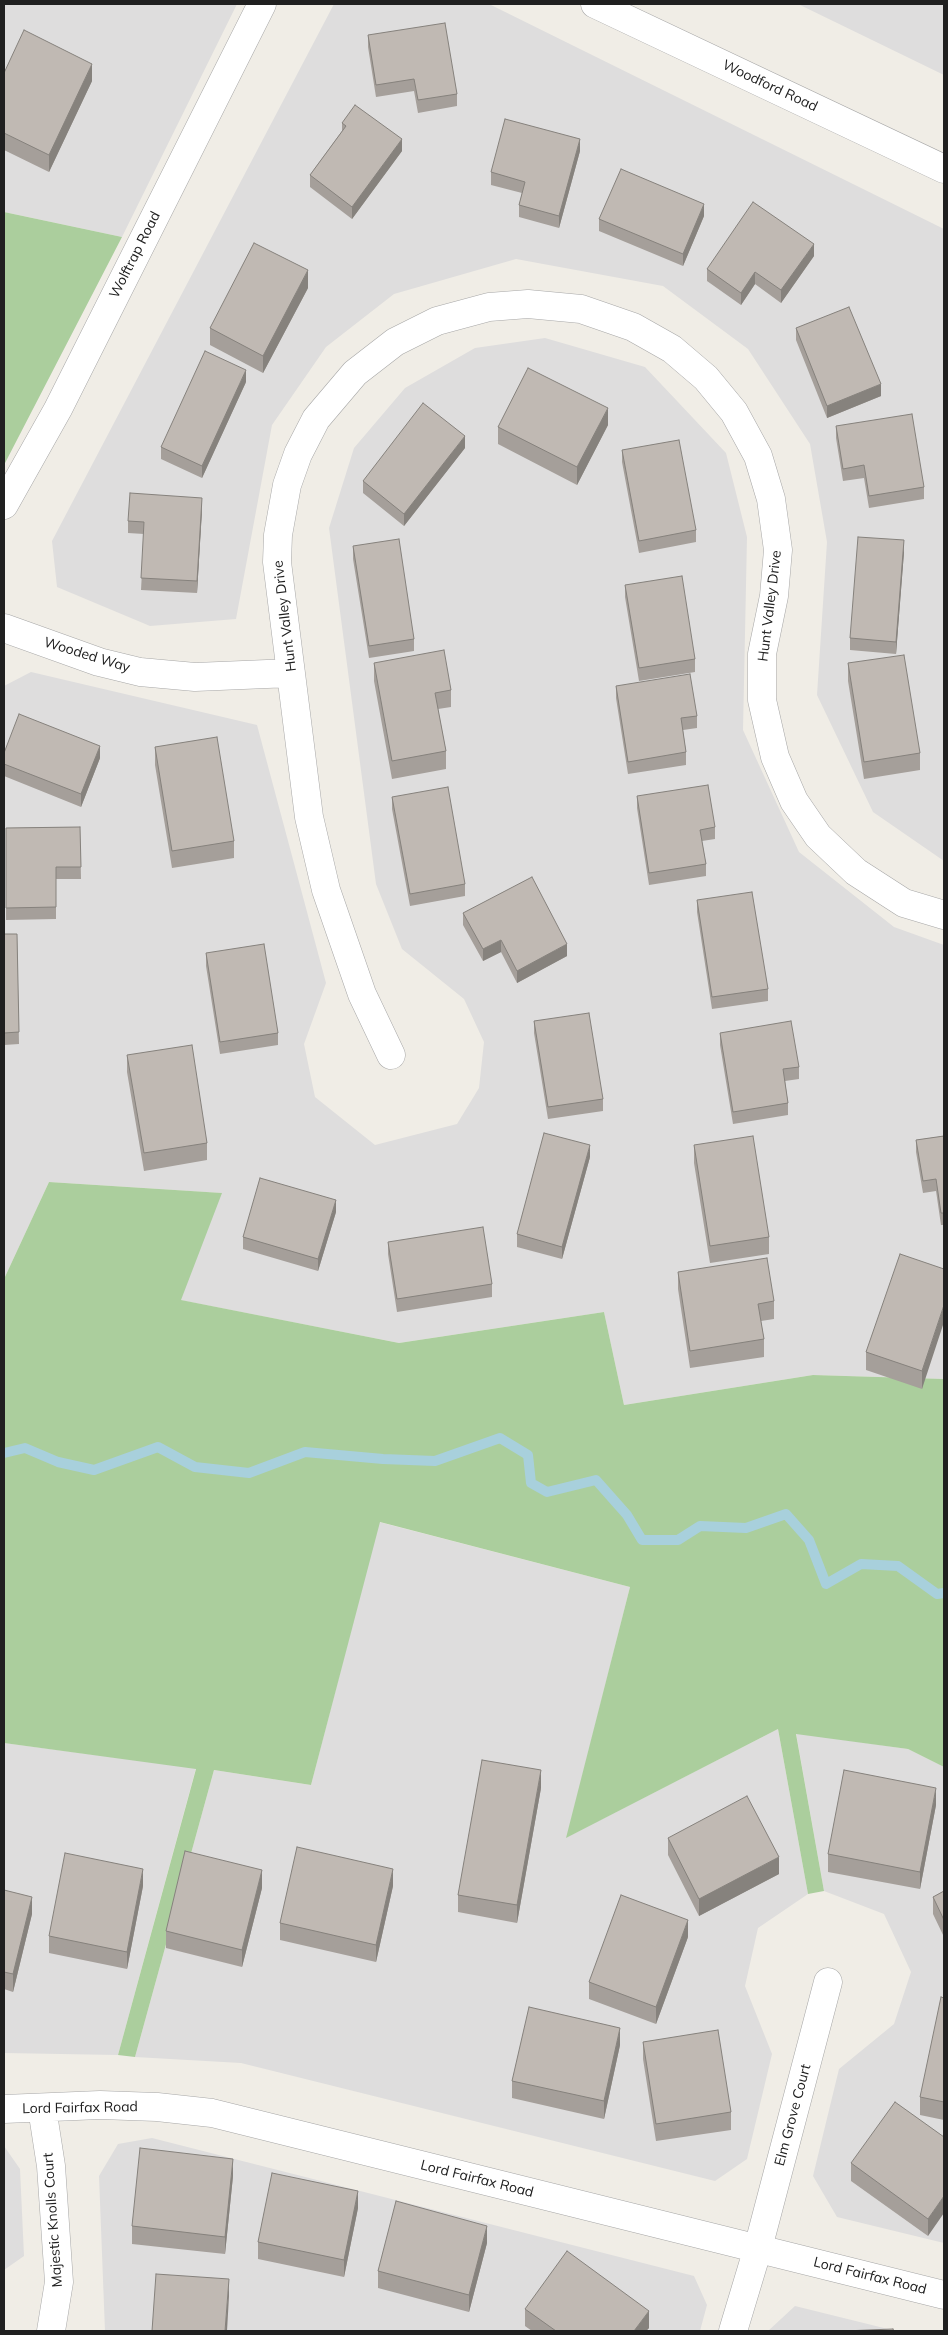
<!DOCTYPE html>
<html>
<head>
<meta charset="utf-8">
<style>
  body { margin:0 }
  #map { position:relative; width:948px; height:2335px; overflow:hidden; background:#f0ede6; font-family:Mulish,sans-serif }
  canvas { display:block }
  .frame { position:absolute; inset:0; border:5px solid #202020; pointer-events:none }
</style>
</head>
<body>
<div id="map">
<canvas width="948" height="2335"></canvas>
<div class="frame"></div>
</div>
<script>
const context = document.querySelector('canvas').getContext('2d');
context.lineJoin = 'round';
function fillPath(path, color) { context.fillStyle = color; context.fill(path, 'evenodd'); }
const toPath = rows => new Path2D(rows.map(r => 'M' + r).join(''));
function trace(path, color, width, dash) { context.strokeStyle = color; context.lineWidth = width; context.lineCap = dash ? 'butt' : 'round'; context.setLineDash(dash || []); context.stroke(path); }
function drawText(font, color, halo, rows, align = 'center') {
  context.font = font + ' Mulish,sans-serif'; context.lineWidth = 5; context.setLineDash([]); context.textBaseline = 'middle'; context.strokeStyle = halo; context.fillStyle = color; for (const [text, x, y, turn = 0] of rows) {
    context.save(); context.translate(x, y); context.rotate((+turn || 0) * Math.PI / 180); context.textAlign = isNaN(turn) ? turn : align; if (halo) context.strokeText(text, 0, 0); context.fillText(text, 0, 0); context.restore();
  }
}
fillPath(toPath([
  [4,4,237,4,122,237,4,212],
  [334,4,489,4,944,229,944,861,873,812,817,695,827,542,810,444,748,349,663,286,516,259,394,294,326,347,272,425,236,619,150,626,57,587,52,541],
  [798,4,944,4,944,75],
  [545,338,645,367,726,453,747,537,743,730,799,852,894,927,944,945,944,1379,813,1375,624,1405,604,1312,399,1343,180,1300,221,1193,49,1182,4,1279,4,686,31,672,257,725,326,983,304,1044,315,1097,375,1145,457,1124,479,1088,484,1042,464,999,402,949,376,884,329,528,354,448,405,388,475,348],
  [379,1522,630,1587,567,1837,778,1729,808,1894,758,1928,745,1986,772,2054,747,2159,715,2181,241,2063,135,2057,214,1770,311,1785],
  [796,1733,908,1749,944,1767,944,2243,837,2217,813,2176,839,2069,894,2024,911,1972,884,1914,824,1891],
  [4,1743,196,1768,118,2055,4,2053],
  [152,2138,694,2276,707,2305,700,2331,105,2331,99,2176,118,2144],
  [4,2146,20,2169,24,2256,4,2270],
  [795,2306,896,2331,768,2331]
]), '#dedddd');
fillPath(toPath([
  [4,212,122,237,4,465],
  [49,1182,222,1193,181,1300,399,1343,604,1312,624,1405,813,1375,944,1379,944,1767,908,1749,796,1734,824,1891,808,1894,778,1729,566,1838,630,1587,380,1522,311,1785,214,1770,135,2057,118,2055,196,1769,4,1743,4,1279]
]), '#abce9d');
trace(toPath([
  [4,1453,25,1448,58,1462,94,1470,158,1447,195,1467,249,1473,305,1452,383,1459,435,1461,500,1438,528,1455,531,1483,547,1492,596,1480,627,1515,642,1540,678,1540,700,1526,746,1528,786,1514,809,1540,826,1584,861,1564,898,1566,937,1594,944,1593]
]), '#a8d0dc', 10);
const minor = toPath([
  [595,4,944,169],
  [4,505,58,409,262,4],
  [4,628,99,662,140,672,195,677,291,673],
  [391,1055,362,994,326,890,309,817,277,562,278,535,287,485,298,454,316,419,355,373,395,342,437,321,489,307,528,304,581,309,633,327,672,349,706,378,734,412,758,456,771,499,778,550,774,596,762,654,762,700,775,757,794,801,818,836,856,872,904,903,944,915],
  [42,2108,51,2166,59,2282,51,2331],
  [4,2109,100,2105,157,2107,212,2113,944,2295],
  [733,2331,758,2248,828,1982]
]);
trace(minor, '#a7a7a7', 29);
trace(minor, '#fff', 28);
fillPath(toPath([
  [919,4,944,4,944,5],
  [368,35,457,94,457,106,418,113,414,91,376,97,368,47],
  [4,73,92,81,49,172,4,150],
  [342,123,402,151,352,219,310,187,310,175,342,131],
  [580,151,559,228,519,217,519,205,522,193,491,185,491,172],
  [704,216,683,266,599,231,599,219],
  [814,256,781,303,755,284,741,305,707,281,707,269],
  [308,288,263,373,210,345,210,328],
  [796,328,881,396,827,418,796,340],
  [246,382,202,478,161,459,161,447],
  [608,425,577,485,498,444,498,427],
  [836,426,924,487,924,499,869,508,864,478,843,481,836,438],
  [465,448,404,526,363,493,363,481],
  [622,450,696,530,696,542,639,553,622,462],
  [202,510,197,593,141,590,144,534,128,533,128,521],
  [353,546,414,639,414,651,369,658,353,559],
  [904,552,896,654,850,650,850,638],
  [625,585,695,659,695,672,639,681,625,597],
  [374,663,451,690,451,707,438,709,446,751,446,769,392,779,374,681],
  [848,663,920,753,920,770,864,779,848,681],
  [616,686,697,716,697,728,683,730,686,752,686,765,628,774,616,698],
  [155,747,234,841,234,858,172,868,155,765],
  [4,753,100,758,81,807,4,776],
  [637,796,715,827,715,839,702,841,706,864,706,876,649,885,637,808],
  [392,797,465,884,465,896,410,906,392,809],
  [80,827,81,879,56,879,56,919,6,920,6,828],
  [697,900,768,989,768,1001,712,1009,697,912],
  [463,913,567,956,517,983,501,952,483,961,463,925],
  [4,934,17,934,19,1044,4,1045],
  [206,953,278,1033,278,1045,220,1054,206,966],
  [534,1021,603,1099,603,1111,548,1119,534,1033],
  [720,1033,799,1067,799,1079,785,1081,788,1103,788,1115,733,1124,720,1045],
  [127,1055,207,1143,207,1160,144,1171,127,1072],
  [944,1136,944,1225,941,1225,936,1191,923,1193,916,1152,916,1140],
  [694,1145,769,1237,769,1254,710,1263,694,1163],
  [590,1157,562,1259,517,1247,517,1234],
  [336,1212,318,1271,243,1249,243,1237],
  [388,1242,492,1284,492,1297,397,1312,388,1254],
  [944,1269,922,1389,866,1370,866,1352],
  [678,1272,774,1301,774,1319,761,1321,764,1339,764,1357,690,1368,678,1289],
  [541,1788,517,1923,458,1912,458,1895],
  [936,1805,920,1889,828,1872,828,1854],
  [668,1838,779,1874,699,1916,668,1855],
  [143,1886,127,1969,49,1953,49,1936],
  [393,1886,376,1962,280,1940,280,1923],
  [262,1888,242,1967,166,1948,166,1931],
  [4,1890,32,1914,13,1992,4,1989],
  [944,1891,944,1937,933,1914,933,1897],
  [688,1937,656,2024,589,1999,589,1982],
  [944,1998,944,2120,920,2115,920,2097],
  [643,2042,731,2112,731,2130,656,2141,643,2059],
  [620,2045,604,2119,512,2098,512,2081],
  [944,2137,928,2236,851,2181,851,2163],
  [233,2176,225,2254,132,2244,132,2226],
  [358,2208,344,2277,258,2259,258,2242],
  [487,2243,469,2312,378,2288,378,2271],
  [525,2309,649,2328,646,2331,532,2331,525,2326]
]), '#a59f9a');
fillPath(toPath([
  [92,64,92,81,49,172,49,155],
  [402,139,402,151,352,219,352,207],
  [580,139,580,151,559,228,559,216],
  [704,204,704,216,683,266,683,254],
  [814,244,814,256,781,303,781,290],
  [308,270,308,288,263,373,263,356],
  [755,272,755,284,741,305,741,293],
  [246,370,246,382,202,478,202,466],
  [881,384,881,396,827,418,827,406],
  [608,408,608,425,577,485,577,467],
  [465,436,465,448,404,526,404,514],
  [202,498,202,510,197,593,197,581],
  [904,540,904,552,896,654,896,642],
  [100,746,100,758,81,807,81,794],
  [501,940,501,952,483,961,483,949],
  [567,944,567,956,517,983,517,971],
  [590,1145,590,1157,562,1259,562,1247],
  [336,1200,336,1212,318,1271,318,1259],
  [944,1305,944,1322,922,1389,922,1371],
  [541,1770,541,1788,517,1923,517,1905],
  [936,1788,936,1805,920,1889,920,1872],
  [779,1857,779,1874,699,1916,699,1899],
  [143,1869,143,1886,127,1969,127,1952],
  [393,1869,393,1886,376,1962,376,1945],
  [262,1870,262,1888,242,1967,242,1950],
  [32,1897,32,1914,13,1992,13,1974],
  [688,1920,688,1937,656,2024,656,2007],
  [620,2028,620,2045,604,2119,604,2101],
  [233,2159,233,2176,225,2254,225,2237],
  [358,2191,358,2208,344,2277,344,2260],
  [944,2196,944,2213,928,2236,928,2219],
  [487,2226,487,2243,469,2312,469,2295],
  [229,2279,229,2296,227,2331,225,2331],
  [649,2311,649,2328,646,2331,634,2331]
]), '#86827d');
const building = toPath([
  [445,23,457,94,418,100,414,79,376,85,368,35,445,23],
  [24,30,92,64,49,155,4,133,4,73,24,30],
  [355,105,402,139,352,207,310,175,346,126,342,123,355,105],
  [505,119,580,139,559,216,519,205,525,182,491,172,505,119],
  [621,169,704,204,683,254,599,219,621,169],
  [753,202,814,244,781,290,755,272,741,293,707,269,753,202],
  [254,243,308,270,263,356,210,328,254,243],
  [849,307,881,384,827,406,796,328,849,307],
  [205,351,246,370,202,466,161,447,205,351],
  [528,368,608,408,577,467,498,427,528,368],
  [423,403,465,436,404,514,363,481,423,403],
  [912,414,924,487,869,496,864,465,843,469,836,426,912,414],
  [679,440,696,530,639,541,622,450,679,440],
  [130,493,202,498,197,581,141,578,144,522,128,521,130,493],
  [858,537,904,540,896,642,850,638,858,537],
  [399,539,414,639,369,646,353,546,399,539],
  [682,576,695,659,639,668,625,585,682,576],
  [444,650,451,690,435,693,446,751,392,761,374,663,444,650],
  [904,655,920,753,864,762,848,663,904,655],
  [690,674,697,716,681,718,686,752,628,762,616,686,690,674],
  [19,714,100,746,81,794,4,764,4,753,19,714],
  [217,737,234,841,172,851,155,747,217,737],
  [708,785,715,827,700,830,706,864,649,873,637,796,708,785],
  [448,787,465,884,410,894,392,797,448,787],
  [80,827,81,867,56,867,56,907,6,908,6,828,80,827],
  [532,877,567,944,517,971,501,940,483,949,463,913,532,877],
  [752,892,768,989,712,997,697,900,752,892],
  [4,934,17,934,19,1032,4,1033,4,934],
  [264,944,278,1033,220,1042,206,953,264,944],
  [589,1013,603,1099,548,1107,534,1021,589,1013],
  [791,1021,799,1067,783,1069,788,1103,733,1112,720,1033,791,1021],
  [192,1045,207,1143,144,1153,127,1055,192,1045],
  [544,1133,590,1145,562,1247,517,1234,544,1133],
  [753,1136,769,1237,710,1246,694,1145,753,1136],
  [944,1136,944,1213,941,1213,936,1179,923,1181,916,1140,944,1136],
  [260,1178,336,1200,318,1259,243,1237,260,1178],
  [483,1227,492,1284,397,1299,388,1242,483,1227],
  [900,1254,944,1269,944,1305,922,1371,866,1352,900,1254],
  [767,1258,774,1301,758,1304,764,1339,690,1351,678,1272,767,1258],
  [482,1760,541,1770,517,1905,458,1895,482,1760],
  [844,1770,936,1788,920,1872,828,1854,844,1770],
  [747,1796,779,1857,699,1899,668,1838,747,1796],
  [297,1847,393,1869,376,1945,280,1923,297,1847],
  [185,1851,262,1870,242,1950,166,1931,185,1851],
  [65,1853,143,1869,127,1952,49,1936,65,1853],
  [4,1890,32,1897,13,1974,4,1972,4,1890],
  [944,1891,944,1920,933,1897,944,1891],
  [621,1895,688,1920,656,2007,589,1982,621,1895],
  [941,1997,944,1998,944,2102,920,2097,941,1997],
  [529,2007,620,2028,604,2101,512,2081,529,2007],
  [718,2030,731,2112,656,2124,643,2042,718,2030],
  [895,2102,944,2137,944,2196,928,2219,851,2163,895,2102],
  [140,2148,233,2159,225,2237,132,2226,140,2148],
  [272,2173,358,2191,344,2260,258,2242,272,2173],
  [396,2201,487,2226,469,2295,378,2271,396,2201],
  [567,2251,649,2311,634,2331,556,2331,525,2309,567,2251],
  [156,2274,229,2279,225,2331,152,2331,156,2274],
  [893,2329,894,2331,844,2331,893,2329]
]);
fillPath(building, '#c0b9b3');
trace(building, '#86827d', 1);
drawText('14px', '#202020', '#fff', [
  ["Woodford Road",770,86,25],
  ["Wolftrap Road",135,255,-63],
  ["Hunt Valley Drive",770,606,-83],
  ["Hunt Valley Drive",285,616,-97],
  ["Wooded Way",87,655,17],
  ["Lord Fairfax Road",80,2108,-1],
  ["Elm Grove Court",793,2115,-75],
  ["Lord Fairfax Road",477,2179,14],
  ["Majestic Knolls Court",53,2220,-94],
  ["Lord Fairfax Road",870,2276,14]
]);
</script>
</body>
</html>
